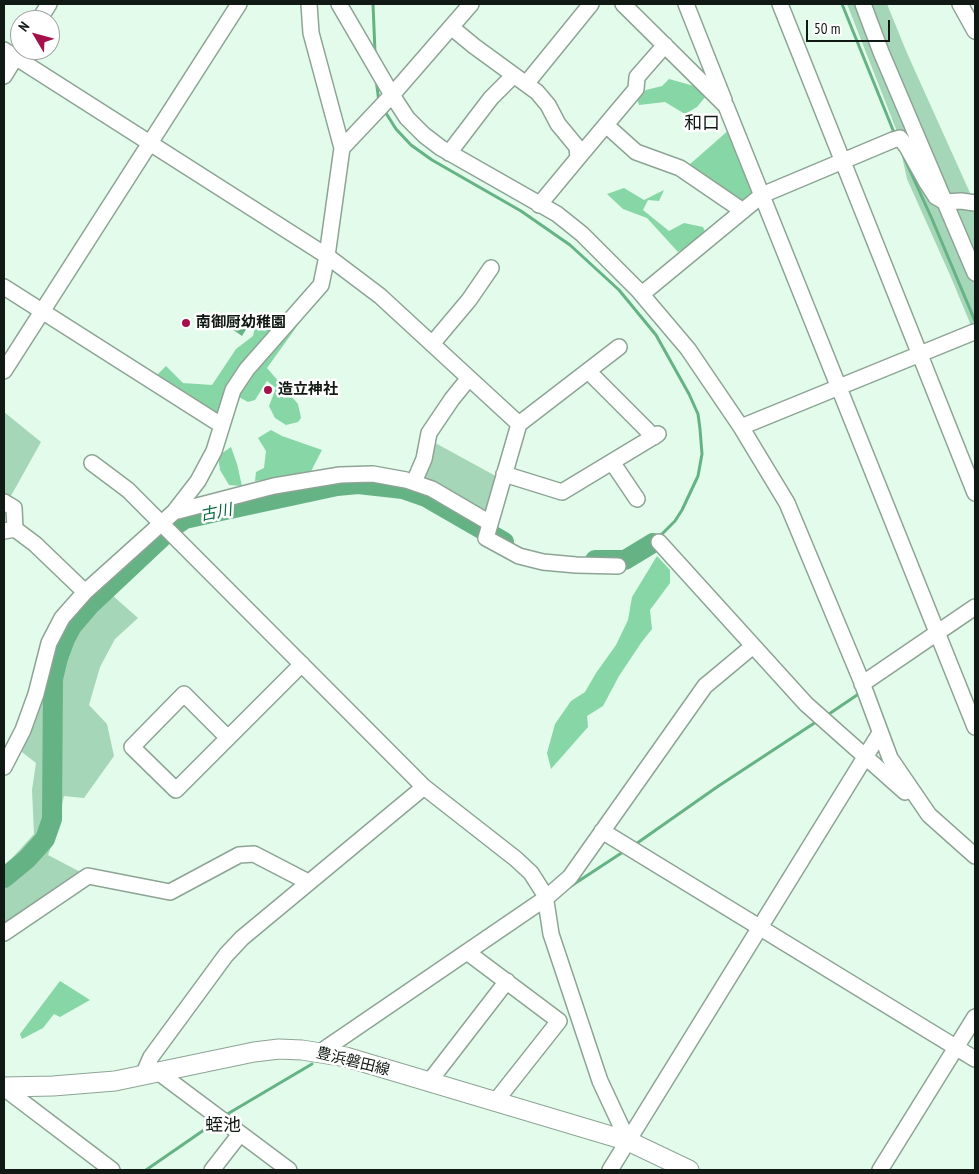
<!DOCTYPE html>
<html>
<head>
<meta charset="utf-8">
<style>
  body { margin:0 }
  #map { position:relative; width:979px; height:1174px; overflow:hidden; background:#e2fbea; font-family:"PT Sans Narrow",sans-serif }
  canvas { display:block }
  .frame { position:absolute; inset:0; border:5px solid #101913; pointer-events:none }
  .north { position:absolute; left:10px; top:10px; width:50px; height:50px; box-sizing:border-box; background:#fff; border:1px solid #9fa3a1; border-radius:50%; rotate:307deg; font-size:14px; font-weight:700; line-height:20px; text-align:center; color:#101913 }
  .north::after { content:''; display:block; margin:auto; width:18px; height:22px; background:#a5104a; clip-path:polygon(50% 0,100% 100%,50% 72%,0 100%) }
  .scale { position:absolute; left:806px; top:20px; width:84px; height:22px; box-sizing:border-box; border:2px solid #101913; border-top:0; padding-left:6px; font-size:15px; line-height:18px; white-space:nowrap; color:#101913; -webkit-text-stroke:4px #fff; paint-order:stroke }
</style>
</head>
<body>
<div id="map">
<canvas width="979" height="1174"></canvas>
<div class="frame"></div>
<div class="north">N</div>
<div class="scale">50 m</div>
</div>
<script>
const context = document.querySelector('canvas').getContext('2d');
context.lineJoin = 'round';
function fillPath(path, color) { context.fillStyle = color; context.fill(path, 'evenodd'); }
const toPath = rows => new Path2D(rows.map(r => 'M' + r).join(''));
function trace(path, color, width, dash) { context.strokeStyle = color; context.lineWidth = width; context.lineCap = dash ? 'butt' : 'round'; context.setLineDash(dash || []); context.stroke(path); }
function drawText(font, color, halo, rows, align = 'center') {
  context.font = font + ' "PT Sans Narrow","Noto Sans JP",sans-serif'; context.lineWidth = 5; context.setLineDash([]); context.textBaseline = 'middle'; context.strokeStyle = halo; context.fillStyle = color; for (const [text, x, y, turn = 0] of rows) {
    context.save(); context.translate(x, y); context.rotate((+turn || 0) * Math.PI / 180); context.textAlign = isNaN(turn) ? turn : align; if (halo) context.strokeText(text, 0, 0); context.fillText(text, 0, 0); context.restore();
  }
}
fillPath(toPath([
  [847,4,887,4,907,53,975,204,975,267,911,131,975,282,975,335,950,275,907,179,896,129],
  [4,412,41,442,7,503,4,502],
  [428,439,503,480,485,520,414,482],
  [162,524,175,537,112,595,138,618,115,639,100,667,89,705,107,724,114,756,84,798,64,796,54,838,48,855,88,876,4,930,4,867,34,834,32,790,36,763,18,749,65,615]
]), '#a6d6b8');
fillPath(toPath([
  [669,79,694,86,706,96,697,107,685,114,665,102,639,105,637,98,646,90,662,86],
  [730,129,761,192,742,206,689,165],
  [624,188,644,200,664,190,659,201,648,200,643,210,669,231,684,223,703,227,707,236,678,252,647,218,623,209,607,194],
  [323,290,267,368,298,404,301,418,298,422,286,425,275,418,269,406,276,388,267,381,255,400,248,402,237,396,218,423,151,381,166,366,183,383,212,385,236,349,253,336,257,319,276,319,278,327],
  [271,430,282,436,322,450,309,475,255,481,256,472,264,468,266,451,258,438],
  [231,447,237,464,242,486,229,485,220,470,218,456],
  [657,556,670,570,670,583,650,610,652,629,641,643,619,676,603,706,587,716,588,727,551,769,547,753,555,724,571,701,585,692,596,673,616,645,628,620,632,597],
  [60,981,90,1000,60,1017,54,1014,43,1028,22,1039,20,1034]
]), '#87d6a6');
fillPath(toPath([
  [231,315,248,326,242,336,225,324]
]), '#65b385');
trace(toPath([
  [373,4,375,52],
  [842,4,895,135],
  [376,79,379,102],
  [384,110,396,129,411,145,432,160,521,211,570,245,619,290,656,335,689,394,698,414,700,429,702,454,698,476,682,510,675,521,658,538],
  [902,153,932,219,975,321],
  [826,716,860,693],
  [633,846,717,787,819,720],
  [568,888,626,850],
  [224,1116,312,1064],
  [146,1170,217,1121]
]), '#65b385', 3);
trace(toPath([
  [595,560,625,560,653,543],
  [4,878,27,859,45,839,52,819,53,679,58,658,65,639,72,626,90,605,173,527,185,519,216,512,337,486,358,484,403,489,426,497,504,542]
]), '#65b385', 20);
const minor = toPath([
  [309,4,311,33,342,148],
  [339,4,392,95,407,118,424,135,441,148,557,214,582,234,638,290,688,349,741,427,787,503,861,680,890,758,929,815,975,856],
  [623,4,726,106,975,727],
  [686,4,724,100],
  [780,4,975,493],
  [863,4,881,52,975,273],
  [960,4,975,31],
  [39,20,49,4],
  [451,27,474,46,537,92,548,105,558,124,577,147,578,158,539,205],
  [4,50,327,256,380,296,519,424],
  [4,76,20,50],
  [526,84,591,4],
  [606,125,636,152,680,168,743,211],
  [449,153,491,98,514,75],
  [578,158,636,89,637,77,665,45],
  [4,287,221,425],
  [642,294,762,195,893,140,900,138,907,147,927,183,936,197,945,202,961,201,975,203],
  [432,344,469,300,491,268],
  [4,371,239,4],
  [588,371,654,437],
  [741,427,974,332],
  [612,462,637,499],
  [92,463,128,490,424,787,516,859,531,873,545,895,551,934,600,1081,628,1141],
  [504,474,562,492,658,434],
  [414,482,424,459,429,433,452,399,469,378],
  [4,502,14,508,15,529],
  [174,512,274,486,340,475,373,474,406,480,432,489,490,523],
  [4,531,15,529,35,544,85,592],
  [659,542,806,704,905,792],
  [618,566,576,565,543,562,519,556,486,538,519,424,619,347],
  [862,684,975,607],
  [228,738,184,694,132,747,176,790,302,664],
  [4,767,23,730,36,694,49,643,62,618,85,592,174,512,198,481,214,451,233,390,247,369,321,285,327,256,342,148,392,95,471,4],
  [602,831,975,1059],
  [4,933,88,876,170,892,239,855,254,854,308,882],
  [467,952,559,1021,495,1102],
  [319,1053,546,898,570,877,705,686,753,646],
  [158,1072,289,1170],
  [143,1075,151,1057,226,955,242,938,424,787],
  [429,1082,507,981],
  [4,1088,112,1170],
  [212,1170,240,1134],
  [610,1170,880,733],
  [880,1170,975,1017]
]);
const major = toPath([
  [4,1087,53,1086,115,1081,254,1052,279,1049,302,1050,346,1057,628,1141,689,1170]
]);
trace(minor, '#8da495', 18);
trace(major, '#8da495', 21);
trace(minor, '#fff', 15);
trace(major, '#fff', 19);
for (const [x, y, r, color] of [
  [186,323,5,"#a5104a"],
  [268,390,5,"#a5104a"]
]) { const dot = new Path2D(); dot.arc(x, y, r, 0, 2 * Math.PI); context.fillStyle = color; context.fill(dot); trace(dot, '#fff', 2); }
drawText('bold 15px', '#101913', '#fff', [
  ["南御厨幼稚園",196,323],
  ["造立神社",278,390]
], 'left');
drawText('15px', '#101913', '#fff', [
  ["豊浜磐田線",353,1062,14]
]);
drawText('italic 16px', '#05683e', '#fff', [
  ["古川",216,513,-11]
]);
drawText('18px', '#101913', '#fff', [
  ["和口",702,124],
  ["蛭池",223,1126]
]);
</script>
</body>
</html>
